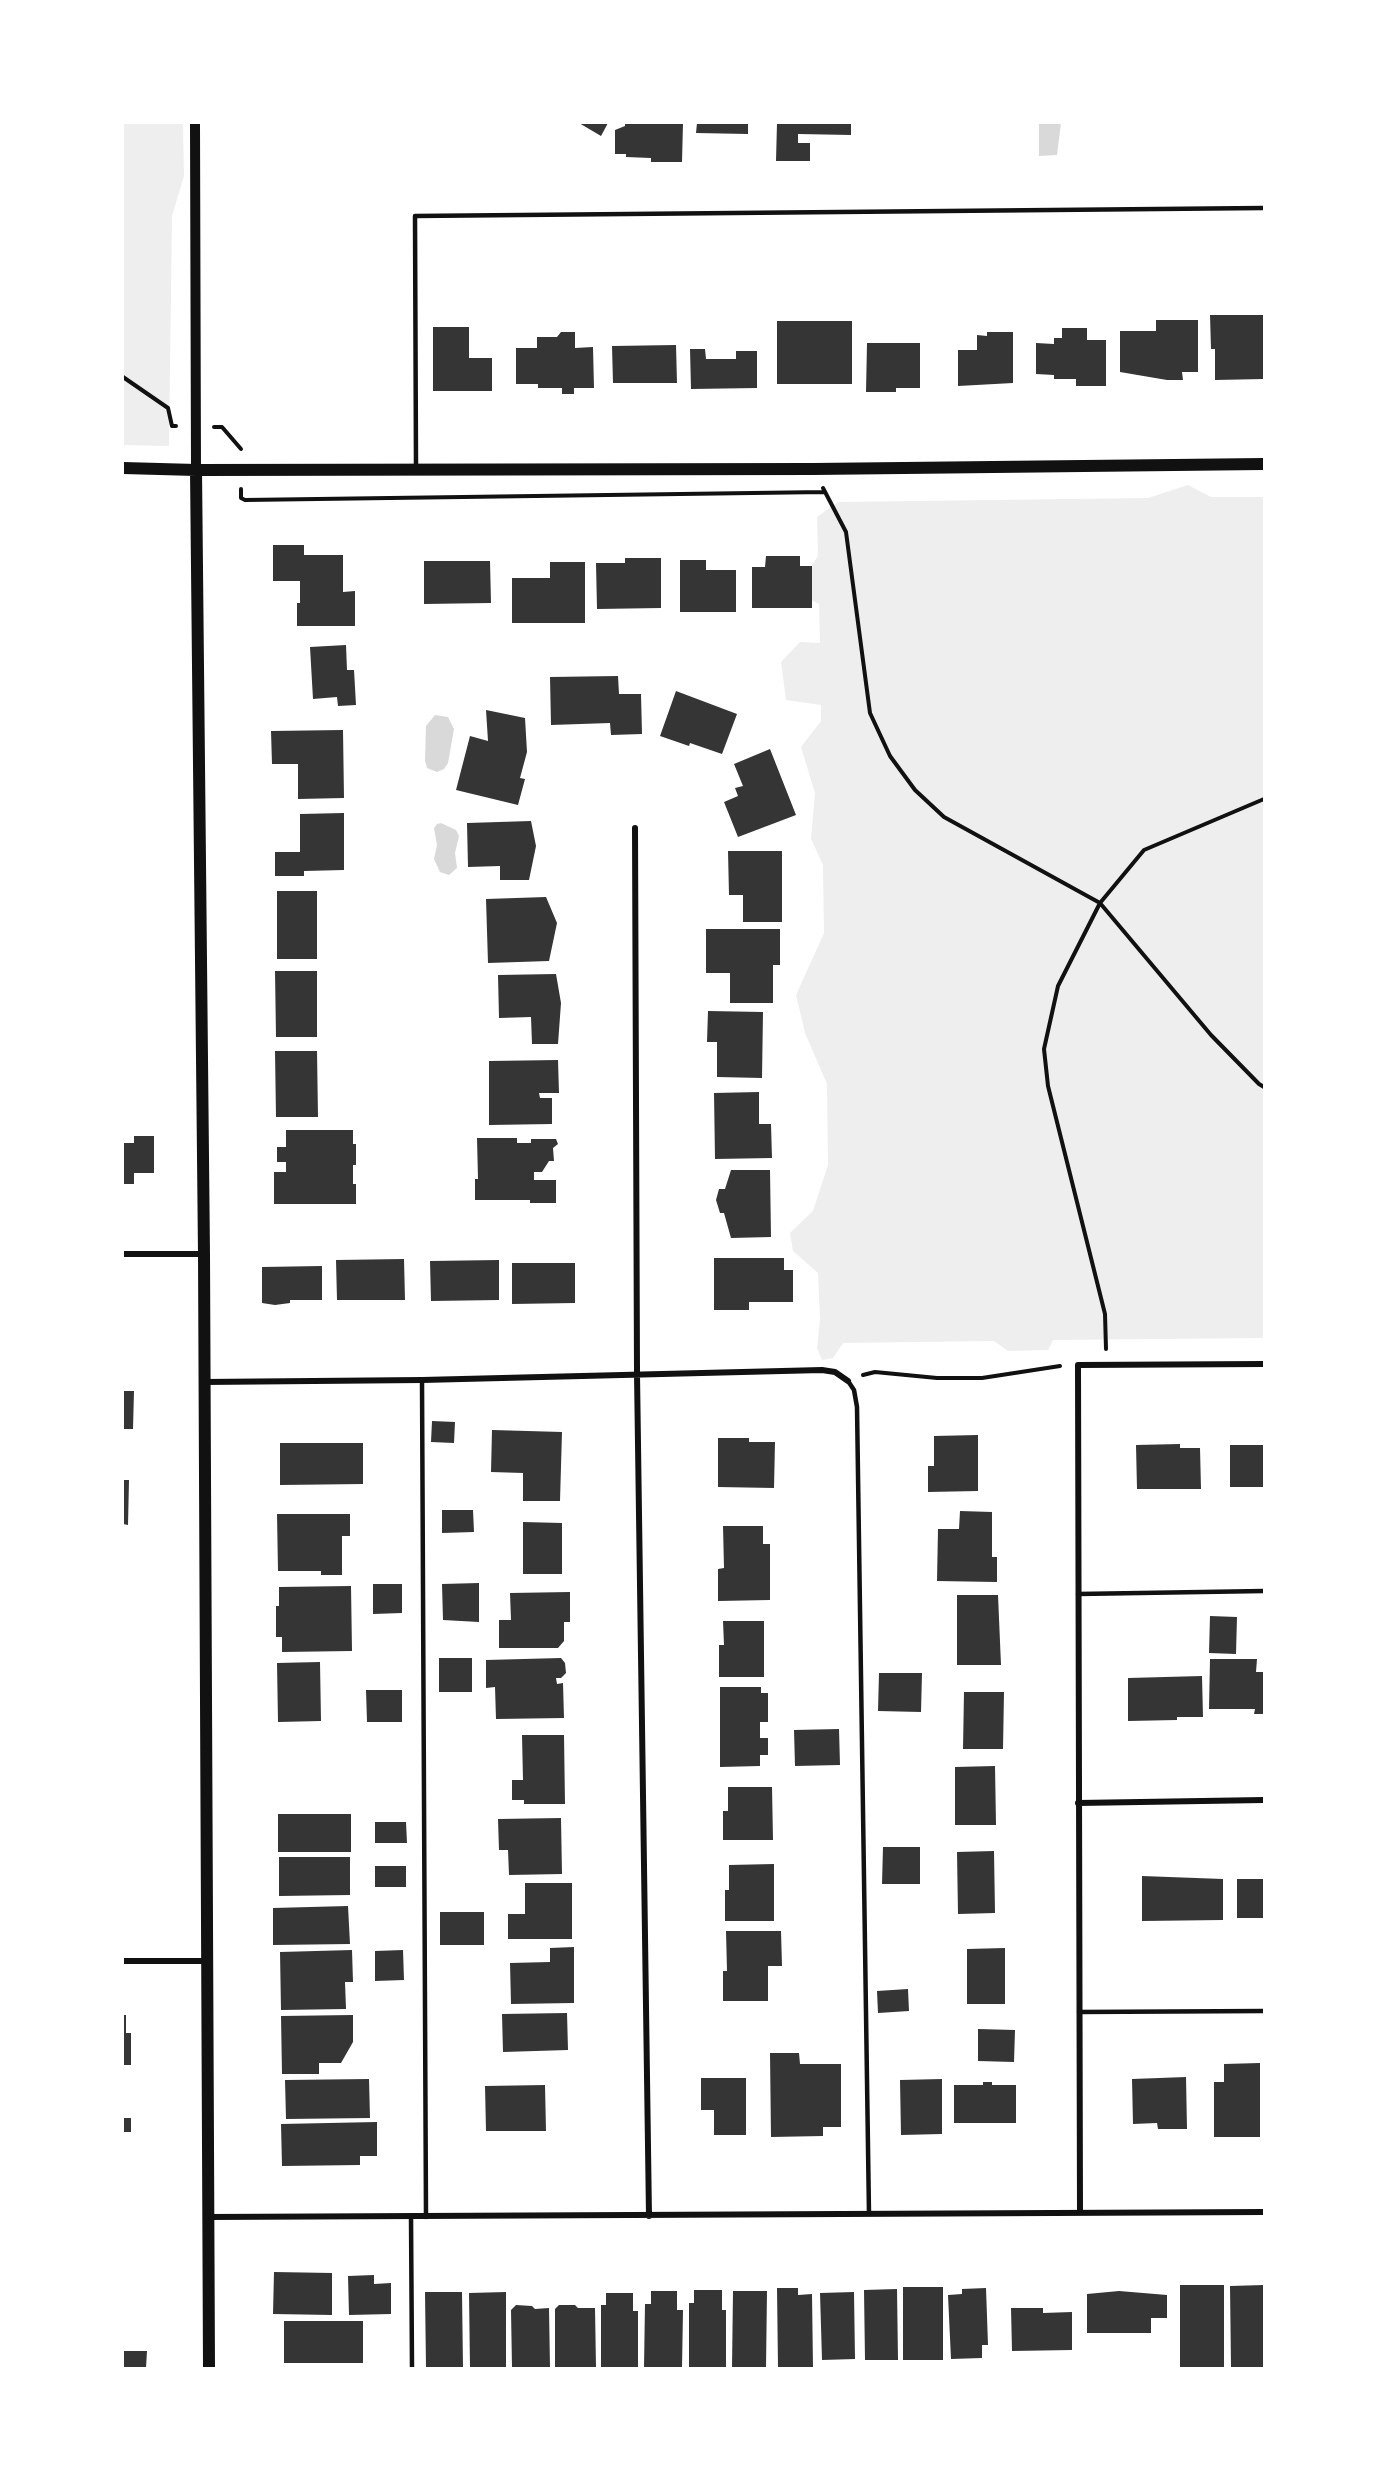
<!DOCTYPE html>
<html>
<head>
<meta charset="utf-8">
<style>
  body { margin:0 }
  #map { position:relative; width:1387px; height:2491px; overflow:hidden; background:#fff; font-family:Mulish,sans-serif }
  canvas { display:block }
  .frame { position:absolute; inset:0; border:124px solid #fff; pointer-events:none }
</style>
</head>
<body>
<div id="map">
<canvas width="1387" height="2491"></canvas>
<div class="frame"></div>
</div>
<script>
const context = document.querySelector('canvas').getContext('2d');
context.lineJoin = 'round';
function fillPath(path, color) { context.fillStyle = color; context.fill(path, 'evenodd'); }
const toPath = rows => new Path2D(rows.map(r => 'M' + r).join(''));
function trace(path, color, width, dash) { context.strokeStyle = color; context.lineWidth = width; context.lineCap = dash ? 'butt' : 'round'; context.setLineDash(dash || []); context.stroke(path); }
fillPath(toPath([
  [123,123,183,123,184,176,172,216,169,446,123,445],
  [1188,485,1211,497,1264,497,1264,1338,1053,1340,1048,1350,1008,1351,994,1341,843,1343,833,1358,822,1360,817,1348,820,1319,818,1273,793,1251,790,1233,813,1211,828,1165,827,1084,805,1033,796,995,824,933,823,865,811,839,815,793,801,747,821,721,821,705,786,700,781,662,800,642,820,643,819,604,809,599,804,577,818,556,817,517,838,502,1148,498]
]), '#eee');
fillPath(toPath([
  [1039,123,1061,123,1057,155,1039,156],
  [435,715,448,717,454,729,448,763,444,769,437,772,427,768,425,761,426,726],
  [441,823,456,830,459,836,455,853,457,868,449,875,440,872,434,859,437,845,434,828,437,824]
]), '#d9d9d9');
fillPath(toPath([
  [579,123,608,123,601,136],
  [625,123,683,123,682,162,651,162,651,158,626,157,626,154,615,154,615,130,625,126],
  [697,123,748,123,748,134,696,133],
  [777,123,851,123,851,135,798,134,798,143,810,143,810,161,776,161],
  [1210,315,1264,315,1264,379,1215,380,1215,349,1211,349],
  [1156,320,1198,320,1198,372,1182,372,1183,380,1167,380,1120,372,1120,331,1156,331],
  [777,321,852,321,852,384,777,384],
  [433,327,469,327,469,358,492,358,492,391,433,391],
  [1062,328,1087,328,1087,340,1106,340,1106,386,1076,386,1076,379,1054,379,1054,375,1036,374,1036,343,1054,344,1054,338,1062,338],
  [561,332,575,332,575,348,593,347,594,388,574,388,574,394,562,394,562,388,538,388,538,384,516,384,516,348,537,348,537,337,557,337],
  [987,332,1013,332,1013,383,958,386,958,350,977,350,977,335,987,336],
  [867,343,920,343,920,388,896,388,896,392,866,392],
  [676,345,677,383,613,383,612,346],
  [690,349,705,349,706,359,736,359,736,351,757,351,757,388,691,389],
  [273,545,304,545,304,555,343,555,343,592,355,591,355,626,297,626,297,603,300,603,300,581,273,581],
  [766,556,800,556,800,566,812,566,812,608,752,608,752,567,765,567],
  [625,558,661,558,661,608,597,609,596,563,625,563],
  [680,560,706,560,706,570,736,570,736,612,680,612],
  [424,561,490,561,491,603,424,604],
  [550,562,585,562,585,623,512,623,512,578,550,578],
  [346,645,347,670,354,670,356,705,338,706,337,697,313,699,310,647],
  [618,676,619,694,641,694,642,734,611,735,610,723,551,725,550,677],
  [676,691,737,714,722,754,690,743,689,746,660,736],
  [486,710,525,718,527,752,520,778,525,779,518,805,456,790,470,736,488,741],
  [343,730,344,798,298,799,298,764,272,764,271,731],
  [770,749,796,815,738,837,724,802,738,796,735,788,743,786,734,764],
  [344,813,344,870,304,871,304,876,275,876,275,852,300,852,300,814],
  [531,821,536,846,529,880,500,880,500,866,468,867,467,823],
  [728,851,782,851,782,922,743,922,743,895,729,895],
  [277,891,317,891,317,959,277,959],
  [546,897,557,923,549,961,488,963,486,899],
  [706,929,780,929,780,965,773,965,773,1003,730,1003,730,973,706,973],
  [275,971,317,971,317,1037,276,1037],
  [556,974,561,1003,558,1044,532,1044,531,1017,499,1018,498,975],
  [708,1011,763,1012,762,1078,717,1077,717,1042,707,1042],
  [275,1051,317,1051,318,1117,276,1117],
  [558,1060,559,1093,539,1093,540,1098,552,1098,552,1124,489,1125,489,1061],
  [759,1092,759,1124,771,1124,772,1158,715,1159,714,1093],
  [286,1130,353,1130,353,1144,356,1144,356,1165,353,1165,353,1184,356,1184,356,1204,274,1204,274,1172,286,1172,286,1162,277,1162,277,1147,286,1147],
  [134,1136,154,1136,154,1173,134,1173,134,1184,123,1184,123,1143,134,1143],
  [477,1138,517,1138,517,1143,531,1143,531,1139,556,1139,558,1144,553,1148,554,1161,549,1161,542,1172,534,1172,534,1180,556,1180,556,1203,530,1203,530,1200,475,1200,475,1179,478,1179],
  [731,1170,770,1170,771,1237,731,1238,724,1213,720,1213,716,1200,719,1189,725,1189],
  [714,1258,784,1258,784,1270,793,1270,793,1302,749,1302,749,1310,714,1310],
  [404,1259,405,1300,337,1300,336,1260],
  [499,1260,499,1300,431,1301,430,1261],
  [512,1263,575,1263,575,1303,512,1304],
  [322,1266,322,1300,290,1300,290,1303,275,1305,262,1303,262,1267],
  [123,1391,134,1391,133,1429,123,1429],
  [432,1421,455,1422,454,1443,431,1442],
  [492,1430,562,1432,560,1501,523,1501,523,1473,491,1472],
  [978,1435,978,1491,928,1492,928,1466,934,1466,934,1436],
  [718,1438,749,1438,749,1442,775,1442,774,1488,718,1487],
  [280,1443,363,1443,363,1484,280,1485],
  [1180,1444,1180,1448,1200,1448,1201,1489,1137,1489,1136,1445],
  [1230,1445,1264,1445,1264,1487,1230,1487],
  [123,1480,129,1480,128,1525,123,1524],
  [442,1510,473,1510,474,1532,442,1533],
  [960,1511,992,1512,992,1557,997,1557,997,1582,937,1581,938,1529,959,1529],
  [277,1514,350,1514,350,1536,342,1536,342,1575,321,1575,321,1571,278,1571],
  [523,1522,562,1523,562,1574,523,1574],
  [723,1526,763,1526,763,1544,770,1544,770,1600,718,1601,718,1569,724,1568],
  [479,1583,479,1622,443,1620,442,1584],
  [373,1584,402,1584,402,1613,373,1614],
  [351,1586,352,1651,282,1652,282,1637,276,1637,276,1606,279,1606,279,1587],
  [570,1592,570,1622,564,1622,564,1641,558,1648,499,1648,499,1620,511,1620,510,1593],
  [957,1595,998,1595,1001,1665,957,1665],
  [1210,1616,1237,1617,1236,1654,1209,1653],
  [723,1621,764,1621,764,1677,719,1677,719,1645,724,1645],
  [439,1658,472,1658,472,1692,439,1692],
  [561,1658,565,1663,566,1673,561,1678,556,1678,557,1684,563,1683,564,1718,496,1719,495,1687,486,1688,486,1660],
  [1210,1659,1257,1659,1256,1672,1264,1672,1264,1714,1254,1714,1255,1709,1209,1709],
  [320,1662,321,1721,278,1722,277,1663],
  [879,1673,922,1673,921,1712,878,1711],
  [1202,1676,1203,1717,1177,1717,1177,1720,1128,1721,1128,1678],
  [720,1687,761,1687,761,1693,768,1693,768,1722,760,1722,760,1738,768,1738,768,1755,760,1755,760,1766,720,1767],
  [366,1690,402,1690,402,1722,367,1722],
  [964,1692,1004,1692,1003,1749,963,1749],
  [839,1729,840,1765,795,1766,794,1730],
  [522,1735,564,1735,565,1804,524,1804,524,1800,512,1800,512,1780,523,1780],
  [995,1766,996,1825,955,1825,955,1767],
  [728,1787,772,1787,773,1840,723,1840,723,1811,728,1811],
  [278,1814,351,1814,351,1852,278,1852],
  [561,1818,562,1874,509,1875,508,1850,499,1850,498,1819],
  [375,1822,406,1822,407,1843,375,1843],
  [883,1847,920,1847,920,1884,882,1884],
  [994,1851,995,1913,958,1914,957,1852],
  [279,1857,350,1857,350,1895,279,1896],
  [774,1864,774,1921,725,1921,725,1890,729,1890,729,1865],
  [375,1866,406,1866,406,1887,375,1887],
  [1142,1876,1223,1879,1223,1920,1142,1921],
  [1237,1879,1264,1879,1264,1918,1237,1918],
  [525,1883,572,1883,572,1939,508,1939,508,1914,525,1914],
  [348,1906,350,1944,273,1945,273,1908],
  [440,1912,484,1912,484,1945,440,1945],
  [726,1931,781,1931,782,1966,768,1966,768,2001,723,2001,723,1971,727,1971],
  [574,1947,574,2003,511,2004,510,1963,550,1962,550,1948],
  [1005,1948,1005,2004,967,2004,967,1949],
  [352,1950,353,1982,345,1982,346,2009,281,2010,280,1952],
  [403,1950,404,1980,375,1981,375,1951],
  [908,1989,909,2011,878,2013,877,1991],
  [567,2013,568,2050,503,2052,502,2014],
  [123,2015,126,2015,126,2033,131,2033,131,2065,123,2065],
  [353,2015,353,2042,341,2063,319,2063,319,2074,282,2074,281,2016],
  [978,2029,1015,2030,1014,2062,978,2061],
  [770,2053,799,2053,800,2064,841,2064,841,2127,823,2127,823,2136,771,2137],
  [1260,2063,1260,2137,1214,2137,1214,2082,1224,2082,1224,2064],
  [1186,2077,1187,2129,1158,2129,1157,2123,1133,2124,1132,2079],
  [701,2078,746,2078,746,2135,714,2135,714,2110,701,2110],
  [369,2079,370,2118,286,2119,285,2080],
  [942,2079,942,2134,901,2135,900,2080],
  [983,2082,992,2082,992,2085,1016,2085,1016,2123,954,2123,954,2085,983,2085],
  [545,2085,546,2131,486,2131,485,2086],
  [123,2118,131,2118,131,2132,123,2132],
  [377,2122,377,2156,360,2156,360,2165,282,2166,281,2124],
  [274,2272,332,2273,332,2315,273,2314],
  [374,2275,374,2284,391,2283,391,2314,349,2315,348,2276],
  [1180,2285,1224,2285,1224,2368,1180,2368],
  [1264,2285,1264,2367,1231,2367,1230,2286],
  [903,2287,943,2287,943,2360,903,2360],
  [777,2288,798,2288,798,2295,812,2294,813,2368,778,2368],
  [986,2288,988,2345,982,2345,982,2358,951,2359,948,2295,962,2294,962,2289],
  [897,2289,898,2360,865,2360,864,2290],
  [694,2290,722,2290,722,2310,726,2310,726,2368,689,2368,689,2303,694,2303],
  [651,2291,677,2291,677,2310,683,2310,682,2368,644,2368,645,2304,651,2304],
  [733,2291,767,2291,766,2368,732,2368],
  [1119,2291,1167,2295,1167,2318,1151,2318,1151,2333,1087,2333,1087,2294],
  [425,2292,462,2292,463,2368,426,2368],
  [506,2292,506,2368,470,2368,469,2293],
  [854,2292,855,2359,822,2360,820,2293],
  [606,2293,633,2293,633,2311,638,2311,638,2368,601,2368,601,2305,606,2305],
  [516,2305,532,2306,535,2309,549,2308,550,2368,512,2368,511,2310],
  [559,2305,575,2305,578,2308,595,2308,596,2368,555,2368,555,2309],
  [1011,2308,1043,2308,1043,2313,1072,2312,1072,2350,1012,2351],
  [284,2321,363,2321,363,2363,284,2363],
  [123,2351,147,2351,146,2368,123,2368]
]), '#353535');
trace(toPath([
  [123,377,168,408,172,426,176,426],
  [214,427,222,427,241,449],
  [823,488,846,532,870,713,890,756,915,790,944,817,1100,903,1211,1035,1259,1084,1264,1087],
  [241,489,241,498,245,500,825,492],
  [1106,1349,1105,1314,1048,1086,1044,1049,1058,986,1100,903,1144,850,1264,799],
  [863,1375,875,1372,937,1378,982,1378,1060,1366]
]), '#111', 4);
trace(toPath([
  [416,467,415,216,1264,208],
  [422,1380,426,2217],
  [848,1381,854,1390,857,1407,869,2214],
  [1078,1594,1264,1591],
  [1079,2012,1264,2011],
  [411,2216,412,2368]
]), '#111', 4.5);
trace(toPath([
  [635,828,637,1374,649,2216],
  [123,1254,204,1254],
  [204,1382,422,1380,822,1370,835,1372,848,1381],
  [1078,1803,1264,1800],
  [123,1961,205,1961],
  [1080,2213,1078,1365,1264,1364],
  [208,2217,1264,2212]
]), '#111', 6);
trace(toPath([
  [195,123,196,470]
]), '#111', 10);
trace(toPath([
  [123,468,196,470,813,469,1264,464],
  [196,470,204,1254,209,2368]
]), '#111', 12);
</script>
</body>
</html>
